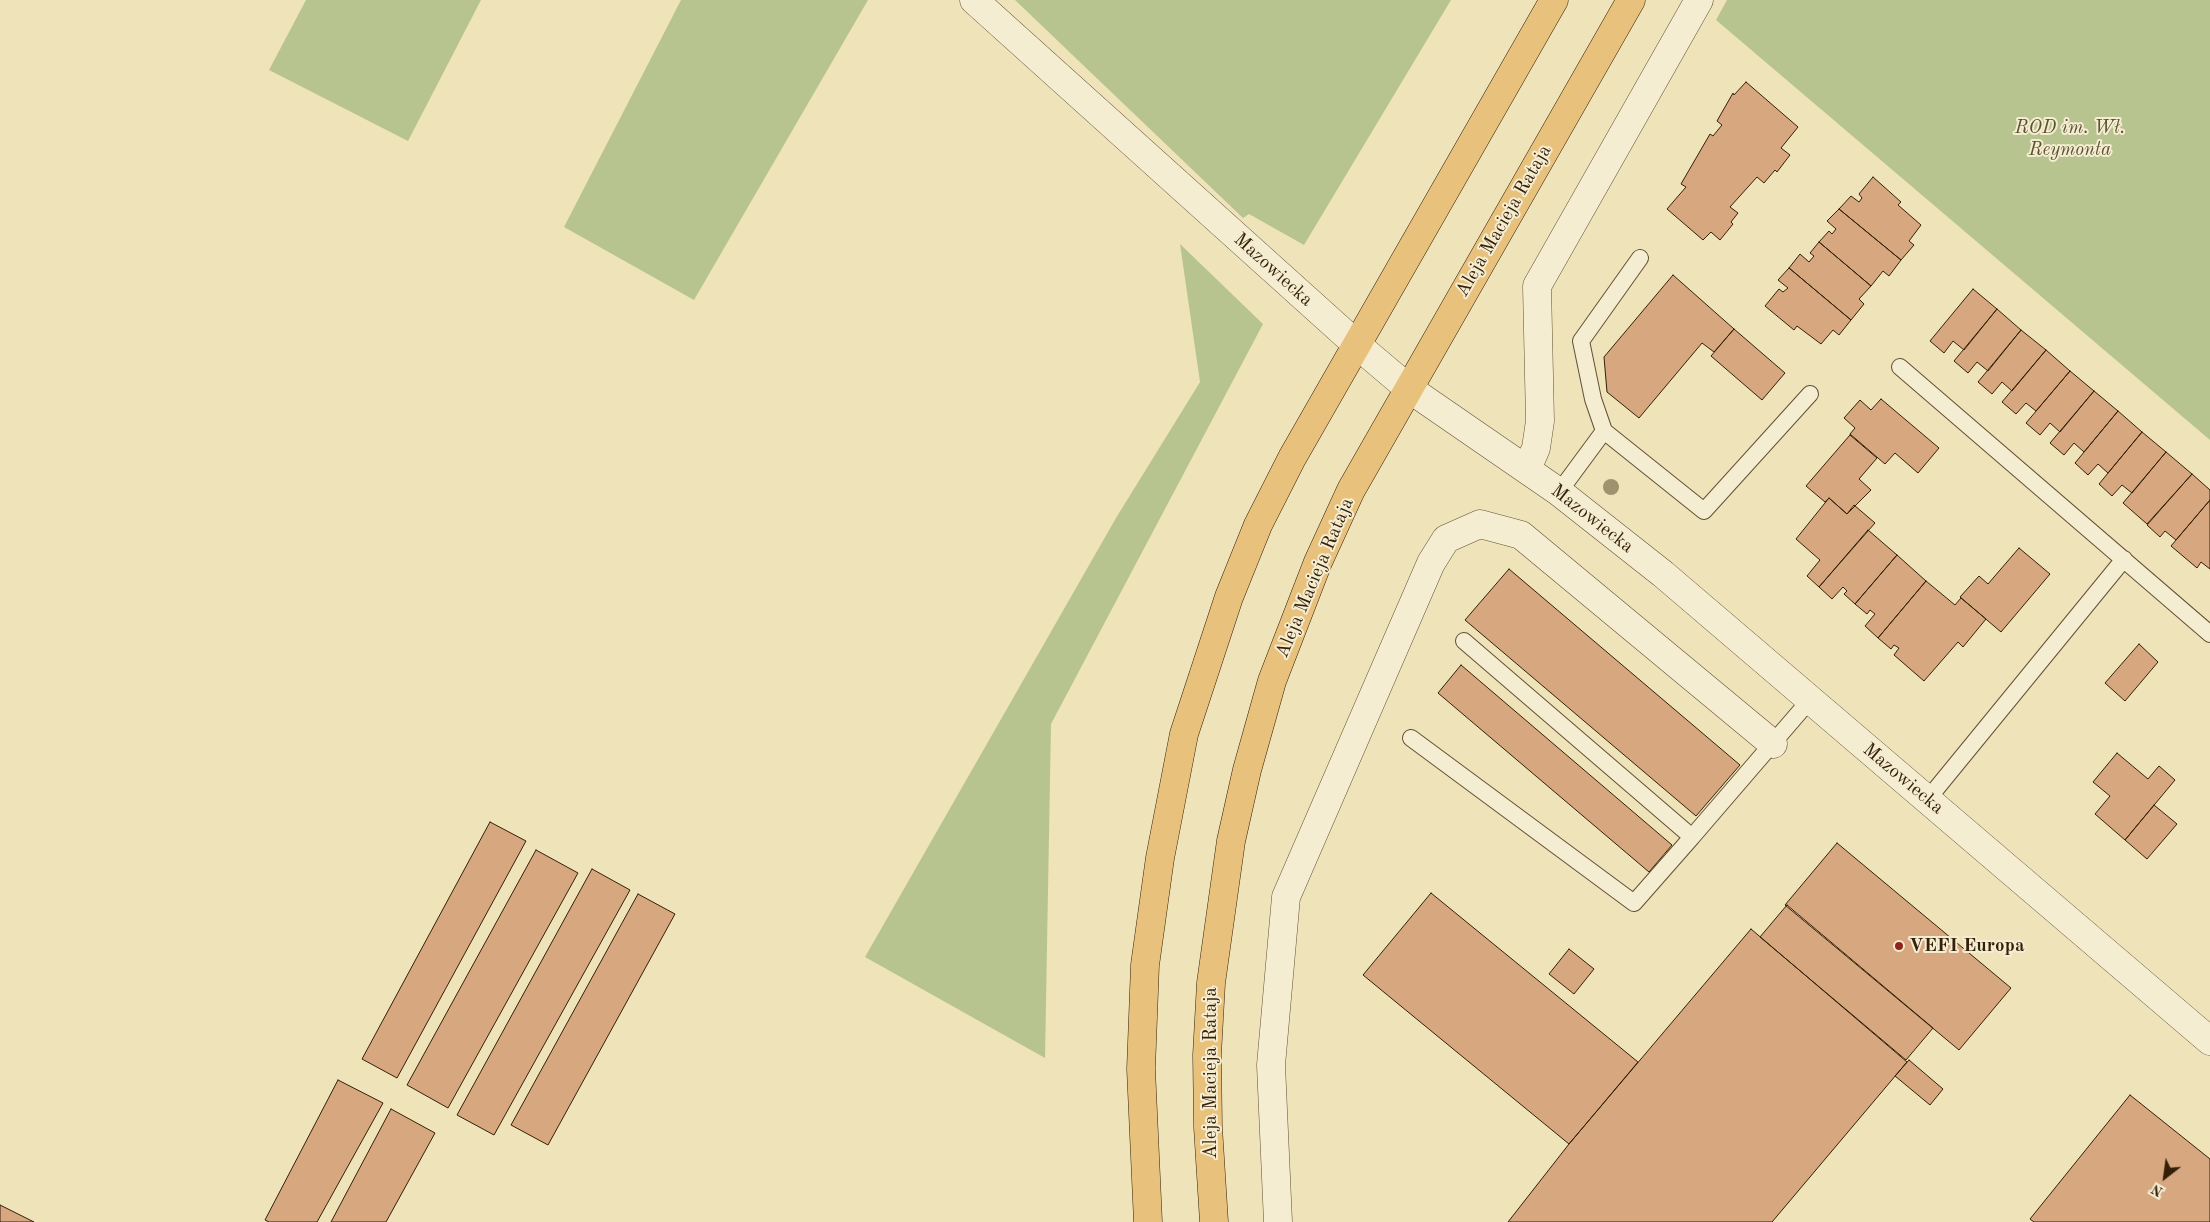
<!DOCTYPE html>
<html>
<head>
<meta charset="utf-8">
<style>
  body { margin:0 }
  #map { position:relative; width:2210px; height:1222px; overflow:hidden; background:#efe3b9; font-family:"Old Standard TT",serif }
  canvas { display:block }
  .north { position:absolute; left:2140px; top:1152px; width:50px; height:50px; -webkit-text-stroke:4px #f5edd2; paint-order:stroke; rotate:210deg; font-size:14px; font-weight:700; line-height:20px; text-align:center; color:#341f07 }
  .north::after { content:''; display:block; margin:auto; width:18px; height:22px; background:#341f07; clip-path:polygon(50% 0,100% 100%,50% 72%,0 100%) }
</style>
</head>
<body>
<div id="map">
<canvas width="2210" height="1222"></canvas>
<div class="north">N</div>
</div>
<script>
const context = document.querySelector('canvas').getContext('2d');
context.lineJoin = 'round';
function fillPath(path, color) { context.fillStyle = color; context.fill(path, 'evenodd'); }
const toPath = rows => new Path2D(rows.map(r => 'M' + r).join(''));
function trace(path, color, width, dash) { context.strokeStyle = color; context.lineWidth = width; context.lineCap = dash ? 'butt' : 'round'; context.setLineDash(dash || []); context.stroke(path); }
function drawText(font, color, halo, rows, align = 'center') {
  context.font = font + ' "Old Standard TT",serif'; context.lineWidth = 4; context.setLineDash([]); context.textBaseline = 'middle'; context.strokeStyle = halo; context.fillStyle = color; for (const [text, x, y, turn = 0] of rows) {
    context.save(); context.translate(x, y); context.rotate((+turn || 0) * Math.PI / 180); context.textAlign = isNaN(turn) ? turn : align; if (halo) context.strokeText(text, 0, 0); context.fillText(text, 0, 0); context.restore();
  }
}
fillPath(toPath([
  [306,0,481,0,408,141,269,70],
  [681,0,868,0,694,300,564,227],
  [1015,0,1451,0,1304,245,1249,214,1243,218],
  [1727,0,2210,0,2210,440,1716,20],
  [1180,244,1263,324,1051,724,1045,1058,865,957,1116,518,1200,382]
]), '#b8c490');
const building = toPath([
  [1746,82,1798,127,1781,148,1790,155,1777,172,1775,170,1764,183,1757,177,1730,207,1738,213,1731,222,1733,224,1720,240,1711,232,1703,240,1667,209,1686,187,1681,184,1710,134,1713,136,1722,125,1717,121,1733,93,1734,95,1746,82],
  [1873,177,1901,202,1898,205,1921,225,1909,241,1914,245,1901,260,1839,209,1851,196,1859,202,1862,198,1859,194,1873,177],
  [1839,209,1901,260,1889,276,1883,271,1871,286,1819,242,1829,231,1832,234,1836,229,1827,221,1839,209],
  [1819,242,1871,286,1859,299,1864,304,1851,320,1789,268,1800,254,1809,262,1814,256,1810,253,1819,242],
  [1789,268,1851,320,1839,335,1833,330,1821,344,1797,326,1794,330,1765,306,1779,289,1783,292,1788,288,1778,280,1789,268],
  [1673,275,1734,329,1714,352,1702,343,1639,418,1607,392,1604,357,1673,275],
  [1973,289,1997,309,1964,350,1953,341,1944,353,1930,341,1973,289],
  [1997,309,2021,330,1988,371,1977,362,1968,373,1954,361,1997,309],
  [1734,329,1785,373,1762,400,1711,356,1734,329],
  [2021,330,2046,350,2012,391,2002,382,1992,394,1978,382,2021,330],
  [2046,350,2070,371,2036,411,2026,403,2016,414,2002,402,2046,350],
  [2070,371,2094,391,2060,432,2050,423,2040,435,2026,423,2070,371],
  [2094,391,2118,411,2084,452,2074,443,2064,455,2050,443,2094,391],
  [1881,399,1939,448,1918,473,1895,453,1885,464,1850,434,1855,428,1844,418,1860,400,1871,410,1881,399],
  [2118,411,2142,432,2108,473,2098,464,2088,475,2075,463,2118,411],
  [2142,432,2166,452,2132,493,2122,485,2112,496,2099,484,2142,432],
  [1850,435,1877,458,1859,479,1871,490,1847,514,1829,498,1825,502,1806,486,1850,435],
  [2166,452,2192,474,2147,524,2123,503,2166,452],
  [2192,474,2210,490,2210,500,2176,540,2165,531,2160,537,2147,525,2192,474],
  [1829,498,1847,514,1854,505,1875,523,1819,587,1807,576,1820,560,1796,539,1829,498],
  [2210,500,2210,569,2201,562,2197,568,2171,546,2210,500],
  [1868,530,1897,555,1855,604,1844,594,1847,591,1843,587,1832,599,1819,587,1868,530],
  [2019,548,2050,574,2001,632,1960,597,1979,576,1988,584,2019,548],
  [1897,555,1926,581,1878,638,1865,626,1875,614,1870,610,1867,614,1855,604,1897,555],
  [1509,569,1740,765,1696,816,1465,620,1509,569],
  [1926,581,1955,605,1961,598,1986,619,1963,647,1958,642,1924,681,1894,655,1899,648,1894,645,1891,649,1878,638,1926,581],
  [2139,644,2158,662,2125,701,2105,683,2139,644],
  [1461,665,1672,845,1649,872,1438,693,1461,665],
  [2117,753,2148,779,2159,766,2175,780,2125,840,2095,814,2110,796,2093,782,2117,753],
  [2154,805,2177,824,2147,859,2125,840,2154,805],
  [490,822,526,841,397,1078,362,1059,490,822],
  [1837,843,2011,988,1959,1050,1785,905,1837,843],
  [536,850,578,873,448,1108,407,1085,536,850],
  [592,869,630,890,494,1135,457,1115,592,869],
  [1431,893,1638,1062,1569,1144,1363,975,1431,893],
  [638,894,675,914,548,1145,511,1125,638,894],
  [1787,905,1933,1028,1906,1060,1760,937,1787,905],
  [1751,929,1907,1062,1772,1222,1508,1222,1569,1144,1751,929],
  [1569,949,1594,969,1574,994,1549,974,1569,949],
  [1909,1060,1943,1089,1930,1105,1895,1076,1909,1060],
  [338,1080,383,1103,317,1222,269,1222,265,1220,338,1080],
  [2130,1095,2210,1159,2210,1222,2034,1222,2030,1219,2130,1095],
  [391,1109,435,1133,386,1222,331,1222,391,1109],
  [0,1205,34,1222,0,1222,0,1205]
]);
fillPath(building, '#d7a780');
trace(building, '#341f07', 1);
const service = toPath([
  [1900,367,2210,634],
  [1604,431,1704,511,1810,394],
  [1559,492,1604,431,1593,399,1581,341,1640,258],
  [1464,641,1692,837,1809,701],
  [1411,738,1634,903,1692,837],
  [1927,800,2124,559]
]);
const minor = toPath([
  [974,0,1356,344,1408,388,1559,492,1663,574,2210,1041],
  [1527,469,1536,448,1540,421,1537,286,1699,0],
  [1278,1222,1271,1065,1286,897,1431,563,1446,539,1480,524,1521,535,1773,744]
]);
const primary = toPath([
  [1148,1222,1141,1069,1145,965,1160,858,1184,734,1229,597,1258,525,1292,458,1554,0],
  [1214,1222,1208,1127,1207,1055,1211,983,1231,841,1247,770,1272,681,1318,562,1351,490,1631,0]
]);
trace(service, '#635034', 18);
trace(minor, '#635034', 29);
trace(primary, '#341f07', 29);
trace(service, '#f5edd2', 16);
trace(minor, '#f5edd2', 28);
trace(primary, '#e8c27c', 28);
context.fillStyle = '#9e936e';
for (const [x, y] of [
  [1611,487]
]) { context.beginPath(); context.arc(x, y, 8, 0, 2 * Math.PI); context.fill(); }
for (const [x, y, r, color] of [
  [1899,946,5,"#8f2418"]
]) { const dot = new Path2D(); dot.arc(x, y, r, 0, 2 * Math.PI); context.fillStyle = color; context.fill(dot); trace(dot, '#f5edd2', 2); }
drawText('italic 19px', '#5c5130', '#f5edd2', [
  ["ROD im. Wł.",2070,128],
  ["Reymonta",2070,150]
]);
drawText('19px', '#341f07', '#f5edd2', [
  ["Aleja Macieja Rataja",1504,221,-60],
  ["Mazowiecka",1273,270,42],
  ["Mazowiecka",1592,519,38],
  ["Aleja Macieja Rataja",1315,578,-67],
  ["Mazowiecka",1903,779,40],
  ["Aleja Macieja Rataja",1211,1073,-90]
]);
drawText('bold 19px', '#341f07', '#f5edd2', [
  ["VEFI Europa",1909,946]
], 'left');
</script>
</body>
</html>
